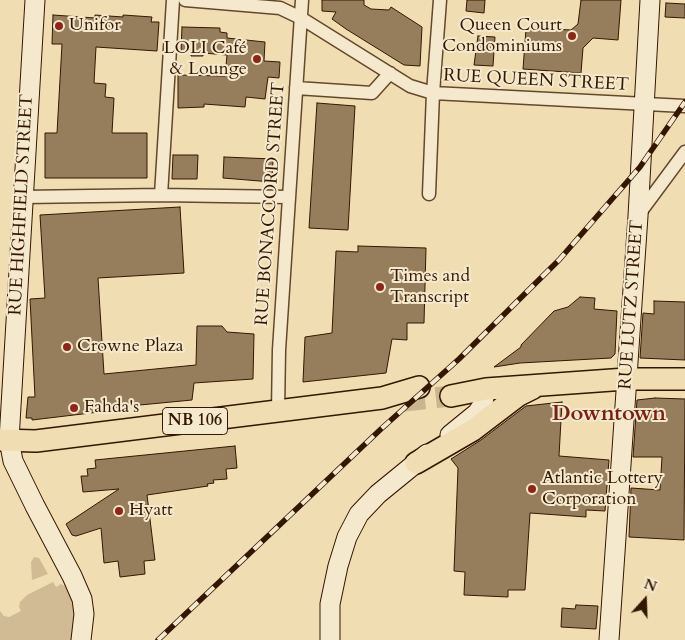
<!DOCTYPE html>
<html>
<head>
<meta charset="utf-8">
<style>
  body { margin:0 }
  #map { position:relative; width:685px; height:640px; overflow:hidden; background:#f0ddb2; font-family:Cardo,serif }
  canvas { display:block }
  .north { position:absolute; left:620px; top:575px; width:50px; height:50px; -webkit-text-stroke:4px #f5e9cd; paint-order:stroke; rotate:20deg; font-size:14px; font-weight:700; line-height:20px; text-align:center; color:#341700 }
  .north::after { content:''; display:block; margin:auto; width:18px; height:22px; background:#341700; clip-path:polygon(50% 0,100% 100%,50% 72%,0 100%) }
</style>
</head>
<body>
<div id="map">
<canvas width="685" height="640"></canvas>
<div class="north">N</div>
</div>
<script>
const context = document.querySelector('canvas').getContext('2d');
context.lineJoin = 'round';
function fillPath(path, color) { context.fillStyle = color; context.fill(path, 'evenodd'); }
const toPath = rows => new Path2D(rows.map(r => 'M' + r).join(''));
function trace(path, color, width, dash) { context.strokeStyle = color; context.lineWidth = width; context.lineCap = dash ? 'butt' : 'round'; context.setLineDash(dash || []); context.stroke(path); }
function drawText(font, color, halo, rows, align = 'center') {
  context.font = font + ' Cardo,serif'; context.lineWidth = 4; context.setLineDash([]); context.textBaseline = 'middle'; context.strokeStyle = halo; context.fillStyle = color; for (const [text, x, y, turn = 0] of rows) {
    context.save(); context.translate(x, y); context.rotate((+turn || 0) * Math.PI / 180); context.textAlign = isNaN(turn) ? turn : align; if (halo) context.strokeText(text, 0, 0); context.fillText(text, 0, 0); context.restore();
  }
}
fillPath(toPath([
  [34,557,39,558,48,574,32,580,31,562],
  [53,582,56,587,61,584,68,588,73,600,75,617,74,639,72,640,0,640,0,611,4,616,9,617,21,611,19,607,20,602,27,595]
]), '#d0bb94');
const building = toPath([
  [322,0,364,0,364,5,371,9,389,10,391,7,422,27,420,66,404,65,346,29,332,19,336,12,322,11,322,0],
  [467,0,485,0,484,13,466,11,467,0],
  [581,0,621,0,618,40,593,38,583,48,581,73,523,69,526,29,533,30,534,28,571,30,578,24,581,0],
  [666,3,685,4,685,18,665,17,666,3],
  [53,15,95,18,95,15,123,17,123,15,152,17,151,22,159,22,157,51,96,47,94,83,106,84,105,97,114,98,112,133,147,133,147,178,45,178,45,133,57,133,62,44,52,44,53,15],
  [182,27,220,28,220,32,227,33,227,38,265,42,264,61,280,62,279,78,268,77,265,99,246,97,245,107,204,104,204,107,178,108,178,75,225,76,227,55,203,53,203,56,191,56,191,52,181,52,182,27],
  [478,36,495,37,493,66,474,65,478,36],
  [317,103,355,106,348,230,309,228,317,103],
  [173,155,198,155,197,179,172,179,173,155],
  [224,157,273,159,272,182,223,178,224,157],
  [180,207,184,273,98,278,104,374,196,365,197,326,222,326,227,332,254,334,253,379,194,383,192,400,98,409,99,412,32,420,32,418,26,418,28,397,35,397,30,299,45,298,40,215,180,207],
  [358,246,426,248,424,323,407,323,407,340,392,339,386,373,303,382,305,337,332,333,336,251,358,252,358,246],
  [580,297,595,298,594,309,617,311,615,354,611,358,520,363,494,367,521,347,521,345,554,311,568,307,580,297],
  [654,301,685,302,685,360,640,358,643,313,654,314,654,301],
  [655,398,685,399,684,540,629,537,631,488,660,490,662,457,633,457,637,400,655,398],
  [562,402,559,456,609,460,605,511,586,510,586,517,530,513,525,590,508,590,508,597,464,595,465,572,454,571,458,468,451,459,481,440,526,406,562,402],
  [235,446,237,468,226,469,227,479,213,480,214,483,207,484,208,486,147,495,155,560,144,561,145,574,120,577,118,561,104,563,101,528,76,536,72,535,66,524,119,489,83,492,81,476,88,476,87,469,96,468,95,460,235,446],
  [576,605,598,606,596,629,561,627,562,608,575,609,576,605]
]);
fillPath(building, '#967e5d');
trace(building, '#341700', 1);
trace(toPath([
  [404,401,451,396]
]), '#cab58e', 21, [21, 11]);
const street = toPath([
  [185,0,280,8,301,18,410,86,433,93,685,106],
  [296,88,372,93,390,73],
  [429,194,433,93,440,0],
  [161,195,173,0],
  [23,197,161,195,288,197],
  [639,214,685,152],
  [278,411,279,350,302,0]
]);
const secondary = toPath([
  [35,0,9,440,13,461,35,506,72,576,82,599,84,614,81,640],
  [450,435,477,413,482,406,486,389],
  [330,640,330,604,338,566,347,537,359,514,378,494,427,454],
  [609,640,638,216,650,0]
]);
const primary = toPath([
  [451,396,486,389,626,379,685,379],
  [0,440,36,441,382,398,419,387],
  [416,463,473,430,519,395,533,388]
]);
trace(street, '#63482c', 15);
trace(secondary, '#341700', 21);
trace(primary, '#341700', 24);
trace(street, '#f5e9cd', 12);
trace(secondary, '#f5e9cd', 19);
trace(primary, '#f0ddb2', 21);
const rail = toPath([
  [158,640,381,429,459,359,559,260,640,167,685,102]
]);
trace(rail, '#341700', 5.5);
trace(rail, '#f5e9cd', 4, [11]);
for (const [x, y, r, color] of [
  [59,26,5,"#8f2418"],
  [572,36,5,"#8f2418"],
  [257,59,5,"#8f2418"],
  [380,287,5,"#8f2418"],
  [67,347,5,"#8f2418"],
  [74,408,5,"#8f2418"],
  [532,489,5,"#8f2418"],
  [119,511,5,"#8f2418"]
]) { const dot = new Path2D(); dot.arc(x, y, r, 0, 2 * Math.PI); context.fillStyle = color; context.fill(dot); trace(dot, '#f5e9cd', 2); }
for (const [x, y, w] of [
  [195,421,65]
]) { const box = new Path2D(); box.roundRect(x - w / 2, y - 13.5, w, 27, 4); context.fillStyle = '#f5e9cd'; context.fill(box); trace(box, '#341700', 1); }
drawText('bold 16px', '#341700', null, [
  ["NB 106",195,421]
]);
drawText('18px', '#341700', '#f5e9cd', [
  ["Unifor",69,26],
  ["Queen Court",562,26,"right"],
  ["Condominiums",562,47,"right"],
  ["LOLI Café",247,49,"right"],
  ["& Lounge",247,70,"right"],
  ["Times and",390,277],
  ["Transcript",390,298],
  ["Crowne Plaza",77,347],
  ["Fahda's",84,408],
  ["Atlantic Lottery",542,479],
  ["Corporation",542,500],
  ["Hyatt",129,511]
], 'left');
drawText('18px', '#341700', '#f5e9cd', [
  ["RUE QUEEN STREET",536,81,3],
  ["RUE BONACCORD STREET",271,204,-86],
  ["RUE HIGHFIELD STREET",22,205,-87],
  ["RUE LUTZ STREET",632,305,-86]
]);
drawText('bold 22px', '#7a1f14', '#f5e9cd', [
  ["Downtown",609,415]
]);
</script>
</body>
</html>
